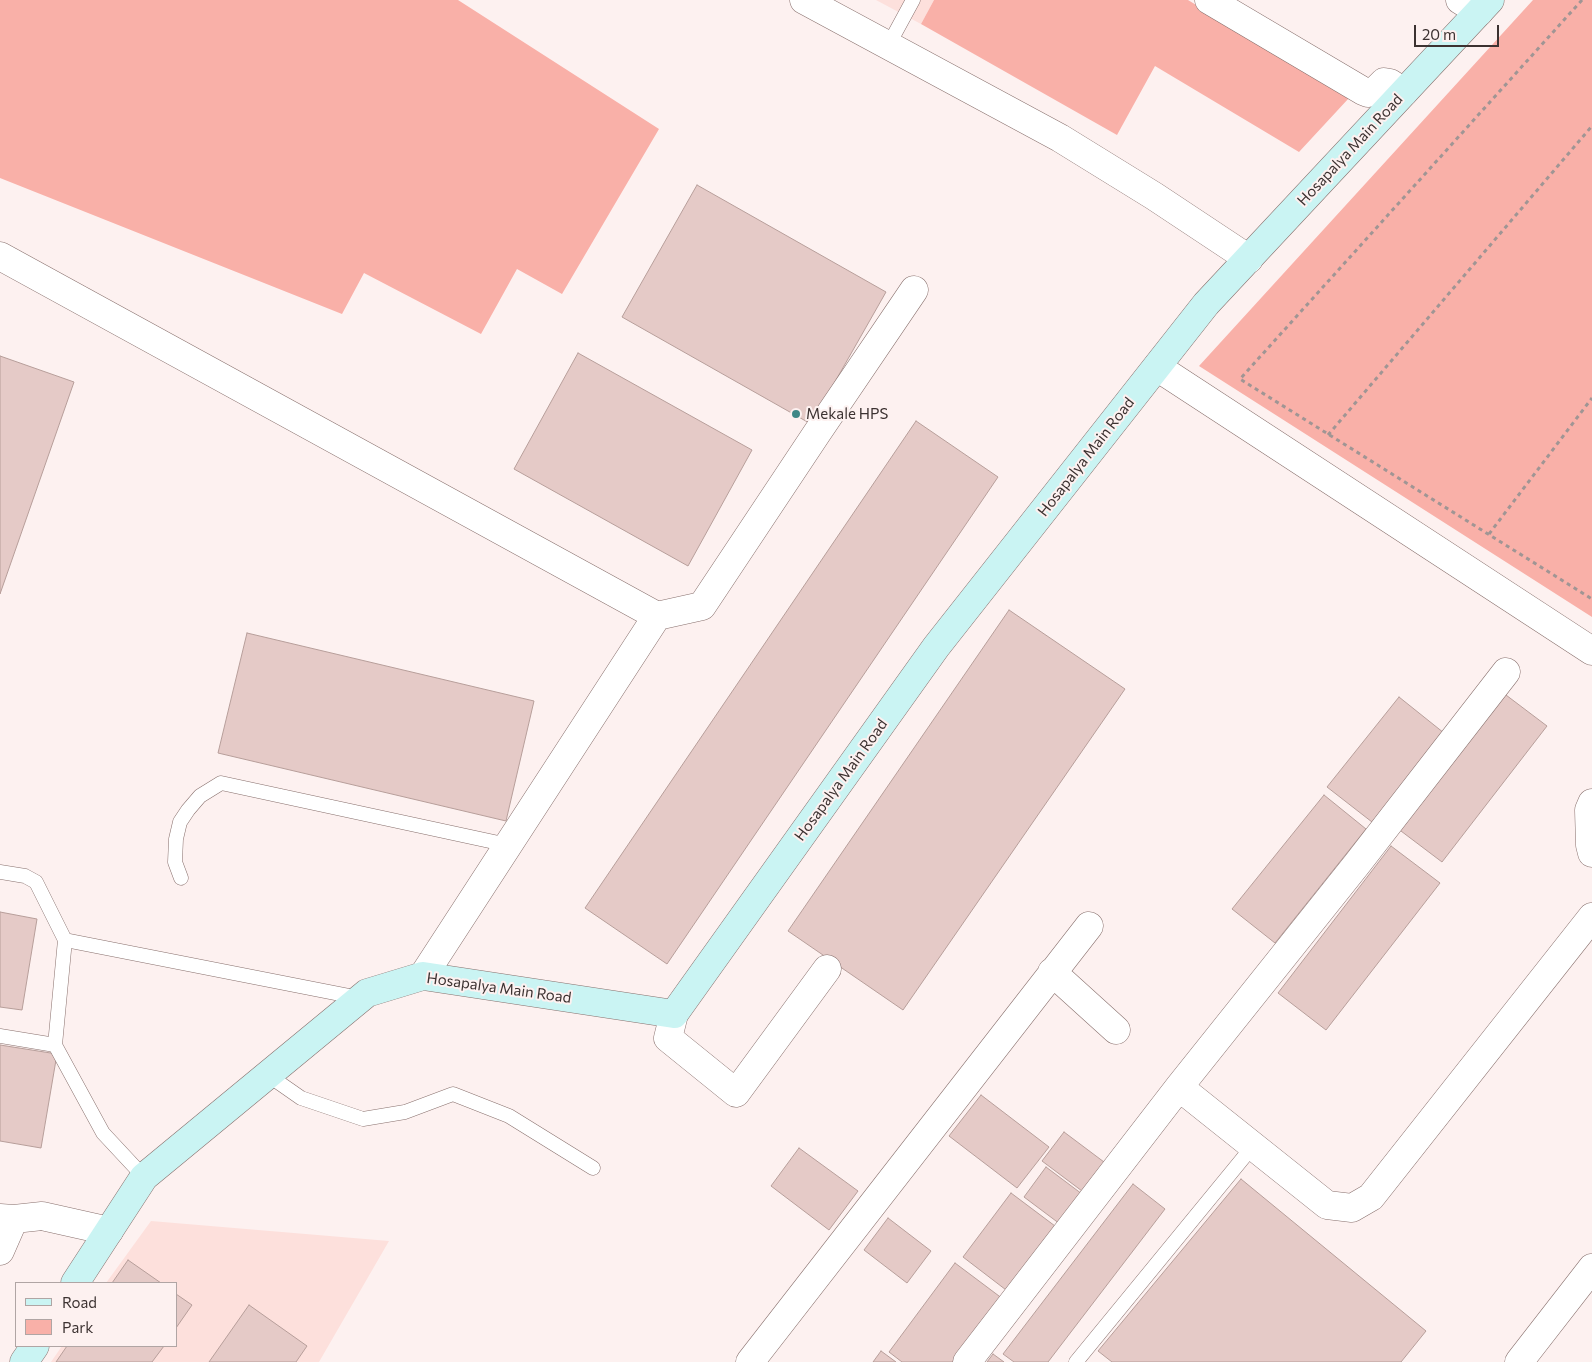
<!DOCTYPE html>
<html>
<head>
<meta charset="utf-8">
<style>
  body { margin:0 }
  #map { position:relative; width:1592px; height:1362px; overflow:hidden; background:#fdf1f0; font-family:Commissioner,sans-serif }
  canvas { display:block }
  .legend { position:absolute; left:15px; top:1282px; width:162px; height:65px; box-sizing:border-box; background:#fdf1f0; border:1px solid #b0a5a4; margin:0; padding:6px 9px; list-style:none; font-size:15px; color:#3c3231 }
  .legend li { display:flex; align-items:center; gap:10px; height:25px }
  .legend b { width:25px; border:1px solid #b0a5a4 }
  .scale { position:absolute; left:1414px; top:25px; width:85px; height:22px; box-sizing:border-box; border:2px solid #3c3231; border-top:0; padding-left:6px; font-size:15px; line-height:18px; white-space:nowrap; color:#3c3231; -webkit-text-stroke:4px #fdf1f0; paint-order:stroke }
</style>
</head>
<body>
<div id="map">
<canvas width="1592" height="1362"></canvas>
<ul class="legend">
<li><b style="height:6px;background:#caf4f3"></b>Road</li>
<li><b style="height:14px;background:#f9b0a8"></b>Park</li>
</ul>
<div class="scale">20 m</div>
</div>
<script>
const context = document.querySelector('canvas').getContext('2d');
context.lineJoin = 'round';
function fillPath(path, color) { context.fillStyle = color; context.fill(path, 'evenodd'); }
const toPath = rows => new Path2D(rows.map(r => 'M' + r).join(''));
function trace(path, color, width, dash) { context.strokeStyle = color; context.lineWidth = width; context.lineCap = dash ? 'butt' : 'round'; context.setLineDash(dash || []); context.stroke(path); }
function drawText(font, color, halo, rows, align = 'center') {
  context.font = font + ' Commissioner,sans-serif'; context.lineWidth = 4; context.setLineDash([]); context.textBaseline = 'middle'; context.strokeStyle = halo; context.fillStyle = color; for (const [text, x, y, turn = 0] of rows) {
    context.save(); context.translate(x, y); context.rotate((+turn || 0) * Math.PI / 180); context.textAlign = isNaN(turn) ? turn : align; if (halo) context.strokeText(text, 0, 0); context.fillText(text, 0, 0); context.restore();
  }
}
fillPath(toPath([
  [876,0,934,0,921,24],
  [151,1221,389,1241,319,1362,51,1362,62,1346,176,1346,176,1283,106,1283]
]), '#fde0dc');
fillPath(toPath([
  [0,0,458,0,659,129,562,294,517,269,481,334,364,273,342,314,0,178],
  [934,0,1188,0,1349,98,1299,152,1155,66,1117,135,921,24],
  [1533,0,1592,0,1592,617,1199,366]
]), '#f9b0a8');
const building = toPath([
  [697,185,886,292,811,424,622,317,697,185],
  [578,353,752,450,688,566,514,469,578,353],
  [0,356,74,382,0,594,0,356],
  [916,421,998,477,667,964,585,908,916,421],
  [1009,610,1125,689,903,1010,788,931,1009,610],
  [247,633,534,701,506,821,218,753,247,633],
  [1502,692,1547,726,1442,862,1397,828,1502,692],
  [1399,697,1444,733,1372,822,1327,787,1399,697],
  [1324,795,1366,829,1275,943,1232,909,1324,795],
  [1391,846,1440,883,1326,1030,1278,993,1391,846],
  [0,912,37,919,22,1010,0,1007,0,912],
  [0,1045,57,1054,41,1148,0,1141,0,1045],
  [981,1095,1049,1147,1017,1188,949,1136,981,1095],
  [1064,1132,1104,1162,1082,1191,1042,1161,1064,1132],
  [799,1148,858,1191,829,1230,771,1186,799,1148],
  [1046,1167,1082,1194,1060,1224,1024,1197,1046,1167],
  [1241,1179,1426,1331,1401,1362,1112,1362,1098,1351,1241,1179],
  [1133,1184,1165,1209,1048,1362,1014,1362,1003,1354,1133,1184],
  [1011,1193,1059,1229,1010,1293,963,1257,1011,1193],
  [888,1218,931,1251,907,1283,864,1250,888,1218],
  [128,1260,161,1283,112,1283,128,1260],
  [955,1263,1003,1299,956,1362,902,1362,889,1352,955,1263],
  [176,1294,192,1305,176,1328,176,1294],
  [249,1305,307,1346,296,1362,209,1362,249,1305],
  [67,1346,164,1346,152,1362,56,1362,67,1346],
  [881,1351,896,1362,873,1362,881,1351],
  [993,1354,1004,1362,987,1362,993,1354]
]);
fillPath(building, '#e5cac7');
trace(building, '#b79e9a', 1);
const lane = toPath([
  [888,46,913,0],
  [0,872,25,876,36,882,65,940],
  [181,878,175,862,176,839,180,822,188,810,200,796,221,783,508,845],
  [0,1036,55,1045,103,1133,144,1177],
  [55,1045,65,940,360,998],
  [268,1075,301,1098,363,1119,405,1112,453,1094,509,1116,593,1168],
  [1076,1362,1253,1146]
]);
const street = toPath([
  [804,0,1060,138,1154,196,1249,259],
  [1209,0,1363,91,1368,93,1374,92,1384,82,1390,83,1404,92],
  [1460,0,1479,12],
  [0,256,657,616,423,976],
  [1157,367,1592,651],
  [657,616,702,606,817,433,914,290],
  [1592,803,1589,810,1590,845,1592,853],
  [1052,972,1116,1030],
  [674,1014,668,1038,736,1093,827,969],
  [1179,1087,1327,1205,1352,1208,1371,1197,1592,917],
  [0,1218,14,1219,42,1216,109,1231],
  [0,1251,14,1219],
  [750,1362,1089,926],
  [967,1362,1179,1087,1357,864,1506,672],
  [1519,1362,1592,1268]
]);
const secondary = toPath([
  [75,1283,144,1177,367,993,423,976,674,1014,936,647,1206,304,1490,0],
  [24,1362,35,1346]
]);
trace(lane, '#88706d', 15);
trace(street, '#88706d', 29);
trace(secondary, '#88706d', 29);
trace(toPath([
  [1582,0,1240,379,1592,599],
  [1328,435,1592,126],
  [1489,534,1592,398]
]), '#a09594', 3, [4, 4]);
trace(lane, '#fff', 14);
trace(street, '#fff', 28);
trace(secondary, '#caf4f3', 28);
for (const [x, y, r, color] of [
  [796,414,5,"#3f8887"]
]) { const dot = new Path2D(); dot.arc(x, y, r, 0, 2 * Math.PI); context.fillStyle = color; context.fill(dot); trace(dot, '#fdf1f0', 2); }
drawText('15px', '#3c3231', '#fdf1f0', [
  ["Hosapalya Main Road",1350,150,-47],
  ["Hosapalya Main Road",1086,457,-52],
  ["Hosapalya Main Road",841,780,-54],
  ["Hosapalya Main Road",499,988,8]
]);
drawText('15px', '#3c3231', '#fdf1f0', [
  ["Mekale HPS",806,414]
], 'left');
</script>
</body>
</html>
